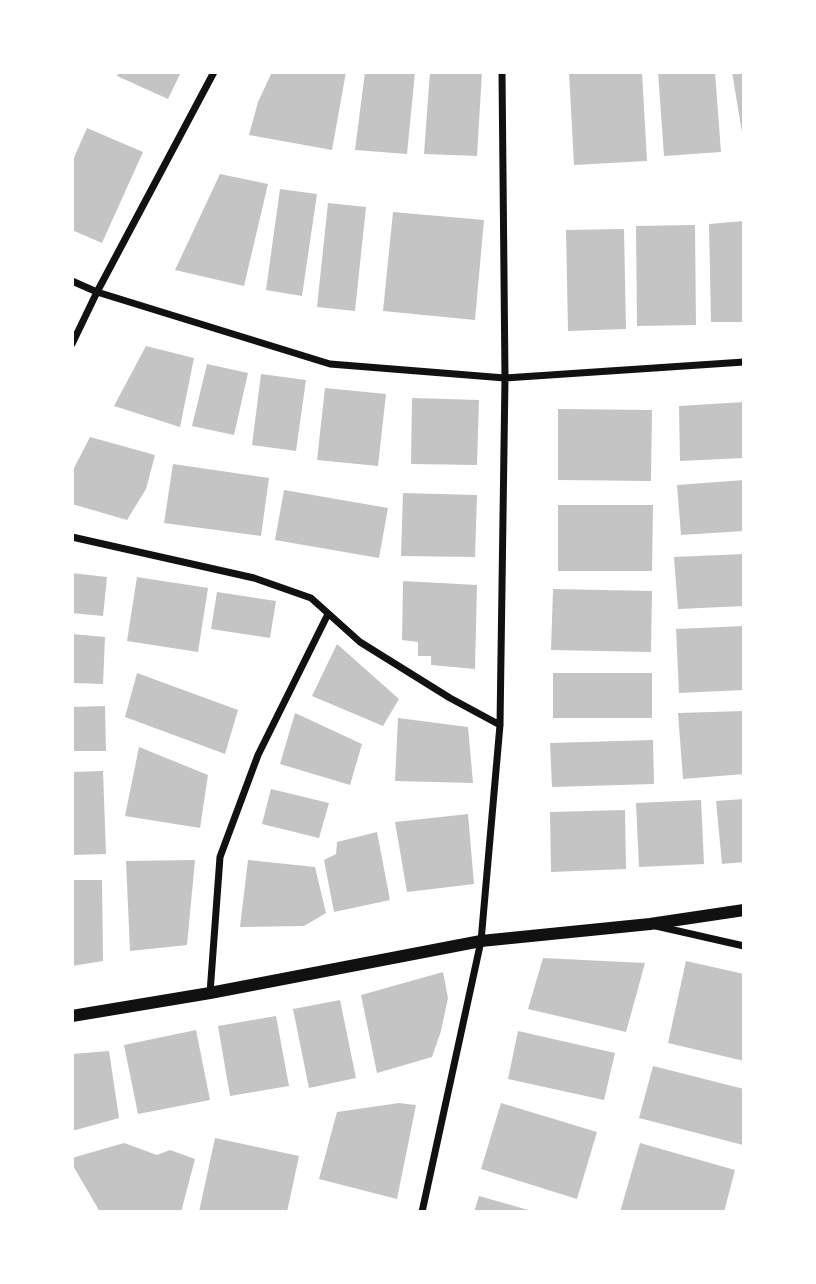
<!DOCTYPE html>
<html>
<head>
<meta charset="utf-8">
<style>
  body { margin:0 }
  #map { position:relative; width:816px; height:1284px; overflow:hidden; background:#fff; font-family:Raleway,sans-serif }
  canvas { display:block }
  .frame { position:absolute; inset:0; border:74px solid #fff; pointer-events:none }
</style>
</head>
<body>
<div id="map">
<canvas width="816" height="1284"></canvas>
<div class="frame"></div>
</div>
<script>
const context = document.querySelector('canvas').getContext('2d');
context.lineJoin = 'round';
function fillPath(path, color) { context.fillStyle = color; context.fill(path, 'evenodd'); }
const toPath = rows => new Path2D(rows.map(r => 'M' + r).join(''));
function trace(path, color, width, dash) { context.strokeStyle = color; context.lineWidth = width; context.lineCap = dash ? 'butt' : 'round'; context.setLineDash(dash || []); context.stroke(path); }
fillPath(toPath([
  [119,72,181,72,168,99,117,76],
  [272,72,346,72,332,150,249,135,258,102],
  [365,72,415,72,407,154,355,150],
  [430,72,482,72,477,156,424,154],
  [569,72,642,72,647,161,574,165],
  [658,72,715,72,721,152,664,156],
  [732,72,744,72,744,138,743,138],
  [87,128,143,152,102,243,72,230,72,162],
  [220,174,268,184,244,286,175,270],
  [280,189,317,194,302,296,266,290],
  [328,203,366,207,355,311,317,307],
  [393,212,484,220,475,320,383,311],
  [744,221,744,322,711,322,709,224],
  [695,225,696,325,637,326,636,226],
  [624,229,626,329,568,331,566,230],
  [146,346,194,358,180,427,114,406],
  [207,364,248,373,234,435,192,426],
  [261,374,306,380,296,451,252,445],
  [325,388,386,394,378,466,317,460],
  [412,398,479,400,477,465,411,464],
  [744,402,744,458,680,461,679,406],
  [558,409,652,410,651,481,558,480],
  [90,437,155,455,146,489,127,520,72,504,72,472],
  [173,464,269,478,261,536,164,523],
  [744,480,744,531,681,535,677,485],
  [284,490,388,508,379,558,275,540],
  [403,493,477,495,475,557,401,556],
  [558,505,653,505,652,571,558,571],
  [744,554,744,606,678,609,674,557],
  [72,573,107,577,103,616,72,613],
  [137,577,208,588,198,652,127,641],
  [403,581,477,585,475,669,431,665,431,656,418,656,418,642,402,640],
  [553,589,652,591,651,652,551,650],
  [217,592,276,601,270,638,211,629],
  [744,626,744,690,679,693,676,629],
  [72,634,105,637,103,684,72,683],
  [337,644,399,699,383,726,312,696],
  [137,673,238,710,225,754,125,717],
  [553,673,652,673,652,718,553,718],
  [105,706,106,751,72,751,72,707],
  [744,711,744,774,683,779,678,713],
  [295,713,362,744,350,785,280,764],
  [398,718,468,727,473,783,395,781],
  [653,740,654,784,552,787,550,743],
  [139,747,208,775,200,828,125,816],
  [103,771,106,854,72,855,72,772],
  [271,789,329,803,319,838,262,824],
  [744,799,744,862,722,864,716,801],
  [701,800,704,864,639,867,636,803],
  [625,810,626,869,551,872,550,812],
  [468,814,474,884,407,892,395,822],
  [377,832,390,900,334,912,324,860,336,854,337,842],
  [195,860,187,945,130,951,126,861],
  [248,860,315,867,326,913,304,926,240,927],
  [72,880,102,880,103,961,72,966],
  [543,958,645,963,626,1032,528,1009],
  [686,961,744,974,744,1061,668,1043],
  [443,972,448,998,441,1031,432,1057,377,1073,361,995],
  [340,1000,356,1078,309,1088,293,1009],
  [276,1016,289,1086,230,1096,218,1026],
  [196,1030,210,1100,138,1114,124,1045],
  [518,1031,615,1053,604,1100,508,1079],
  [109,1051,119,1118,72,1131,72,1054],
  [653,1066,744,1089,743,1145,639,1118],
  [399,1103,416,1105,397,1199,319,1179,337,1112],
  [501,1103,597,1132,577,1199,481,1169],
  [215,1138,299,1156,287,1212,199,1212],
  [124,1143,157,1155,170,1150,195,1159,181,1212,100,1212,72,1164,72,1158],
  [640,1143,735,1170,724,1212,620,1212],
  [479,1196,532,1211,532,1212,474,1212]
]), '#c4c4c4');
trace(toPath([
  [72,281,97,292,330,364,505,378,744,362],
  [72,344,97,292,214,72],
  [72,537,254,578,311,598,360,642,450,698,500,725],
  [656,926,744,946],
  [210,993,220,857,258,755,328,614],
  [422,1212,481,941,500,725,505,378,502,72]
]), '#111', 7);
trace(toPath([
  [72,1016,210,993,481,941,650,924,744,910]
]), '#111', 12);
</script>
</body>
</html>
